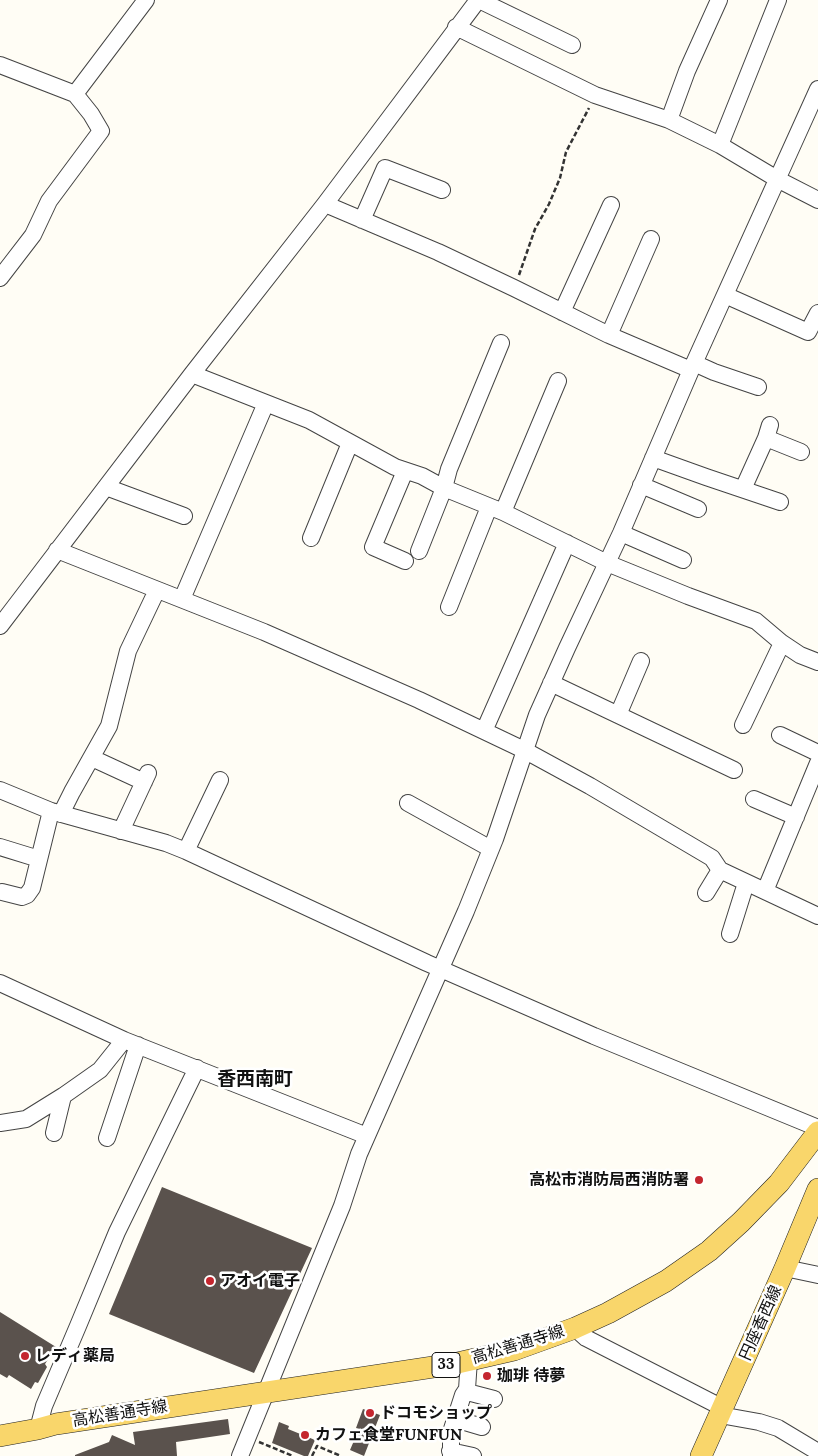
<!DOCTYPE html>
<html>
<head>
<meta charset="utf-8">
<style>
  body { margin:0 }
  canvas { display:block; background:#fffdf5 }
</style>
</head>
<body>
<canvas width="818" height="1456"></canvas>
<script>
const context = document.querySelector('canvas').getContext('2d');
context.lineJoin = 'round';
function fillPath(path, color) { context.fillStyle = color; context.fill(path, 'evenodd'); }
const toPath = rows => new Path2D(rows.map(r => 'M' + r).join(''));
function trace(path, color, width, dash) { context.strokeStyle = color; context.lineWidth = width; context.lineCap = dash ? 'butt' : 'round'; context.setLineDash(dash || []); context.stroke(path); }
function drawText(font, color, halo, rows, align = 'center') {
  context.font = font + ' Lora,"Noto Sans JP",serif'; context.lineWidth = 5; context.setLineDash([]); context.textBaseline = 'middle'; context.strokeStyle = halo; context.fillStyle = color; for (const [text, x, y, turn = 0] of rows) {
    context.save(); context.translate(x, y); context.rotate((+turn || 0) * Math.PI / 180); context.textAlign = isNaN(turn) ? turn : align; if (halo) context.strokeText(text, 0, 0); context.fillText(text, 0, 0); context.restore();
  }
}
fillPath(toPath([
  [162,1187,312,1248,254,1373,109,1314],
  [0,1312,56,1347,45,1364,47,1367,38,1383,35,1382,31,1389,9,1375,7,1378,0,1374],
  [363,1409,380,1415,364,1456,350,1450,359,1429,356,1428],
  [228,1419,230,1434,176,1442,177,1456,75,1456,75,1455,109,1442,112,1435,135,1445,133,1432],
  [279,1422,289,1426,288,1429,315,1440,308,1456,304,1456,272,1443]
]), '#5a524d');
const minor = toPath([
  [479,0,572,45],
  [456,27,595,95,669,120,720,145,777,179,818,200],
  [0,65,75,94,91,114,101,131,49,201,33,235,0,278],
  [75,94,146,0],
  [669,120,687,71,719,0],
  [720,145,778,0],
  [325,204,438,252,514,288,609,335,691,370],
  [362,220,385,168,442,190],
  [725,295,808,332,818,313],
  [562,312,611,205],
  [609,335,651,239],
  [694,363,714,372,758,387],
  [192,374,309,420,395,467,422,476,444,488,503,512,607,563,688,596,756,621,782,643,800,655,818,662],
  [766,438,801,452],
  [653,458,706,477,780,502],
  [641,485,698,509],
  [106,487,184,516],
  [743,489,766,438,770,425],
  [503,512,558,381],
  [621,533,683,560],
  [311,538,350,443],
  [57,550,264,632,419,700,524,750,590,786,712,858,720,870,818,916],
  [419,551,444,488,449,469,501,343],
  [405,561,373,547,405,471],
  [182,599,266,403],
  [449,607,489,507],
  [0,626,192,374,325,204,478,0],
  [551,683,734,770],
  [618,715,641,661],
  [743,725,782,643],
  [484,731,567,543],
  [780,735,818,753],
  [92,758,144,782],
  [0,790,51,811,166,843,186,851,427,963,594,1036,818,1128],
  [754,799,796,817],
  [408,803,491,849],
  [61,814,72,792,109,726,128,651,157,590],
  [121,831,148,773],
  [0,847,39,859],
  [186,851,220,780],
  [765,891,818,763],
  [2,892,22,897,27,895,32,888,51,811],
  [706,893,720,870],
  [730,934,746,883],
  [0,983,124,1040,367,1136],
  [0,1123,26,1119,63,1096,100,1070,124,1040],
  [54,1133,63,1096],
  [107,1138,138,1045],
  [785,1268,818,1275],
  [575,1328,586,1338,723,1408],
  [467,1389,471,1393,494,1399],
  [720,1415,759,1422,778,1428,818,1452],
  [455,1419,482,1427],
  [38,1429,44,1406,78,1326,117,1232,197,1068],
  [450,1451,473,1456],
  [240,1456,342,1206,359,1154,466,911,495,839,537,715,567,648,621,533,691,370,818,89],
  [451,1456,451,1432,463,1395,467,1389,469,1360]
]);
const major = toPath([
  [0,1436,38,1429,56,1424,453,1364,514,1350,575,1328,608,1313,666,1281,709,1251,741,1222,779,1183,818,1132],
  [701,1456,785,1268,818,1189]
]);
trace(minor, '#444', 18);
trace(major, '#222', 22);
trace(toPath([
  [519,275,535,229,549,204,560,178,566,152,589,108],
  [259,1442,293,1456],
  [312,1456,317,1446,341,1456]
]), '#333', 2.5, [5, 2.5]);
trace(minor, '#fff', 16);
trace(major, '#f9d66b', 21);
for (const [x, y, r, color] of [
  [699,1180,5,"#c4262e"],
  [210,1281,5,"#c4262e"],
  [25,1356,5,"#c4262e"],
  [487,1376,5,"#c4262e"],
  [370,1413,5,"#c4262e"],
  [305,1435,5,"#c4262e"]
]) { const dot = new Path2D(); dot.arc(x, y, r, 0, 2 * Math.PI); context.fillStyle = color; context.fill(dot); trace(dot, '#fff', 2); }
for (const [x, y, w] of [
  [446,1365,28]
]) { const box = new Path2D(); box.roundRect(x - w / 2, y - 12.5, w, 25, 4); context.fillStyle = '#fff'; context.fill(box); trace(box, '#111', 1); }
drawText('bold 15px', '#111', null, [
  ["33",446,1365]
]);
drawText('bold 16px', '#111', '#fff', [
  ["高松市消防局西消防署",689,1180,"right"],
  ["アオイ電子",220,1281],
  ["レディ薬局",35,1356],
  ["珈琲 待夢",497,1376],
  ["ドコモショップ",380,1413],
  ["カフェ食堂FUNFUN",315,1435]
], 'left');
drawText('16px', '#111', '#fff', [
  ["円座香西線",761,1323,-66],
  ["高松善通寺線",518,1345,-17],
  ["高松善通寺線",120,1414,-9]
]);
drawText('bold 19px', '#111', '#fff', [
  ["香西南町",255,1080]
]);
</script>
</body>
</html>
